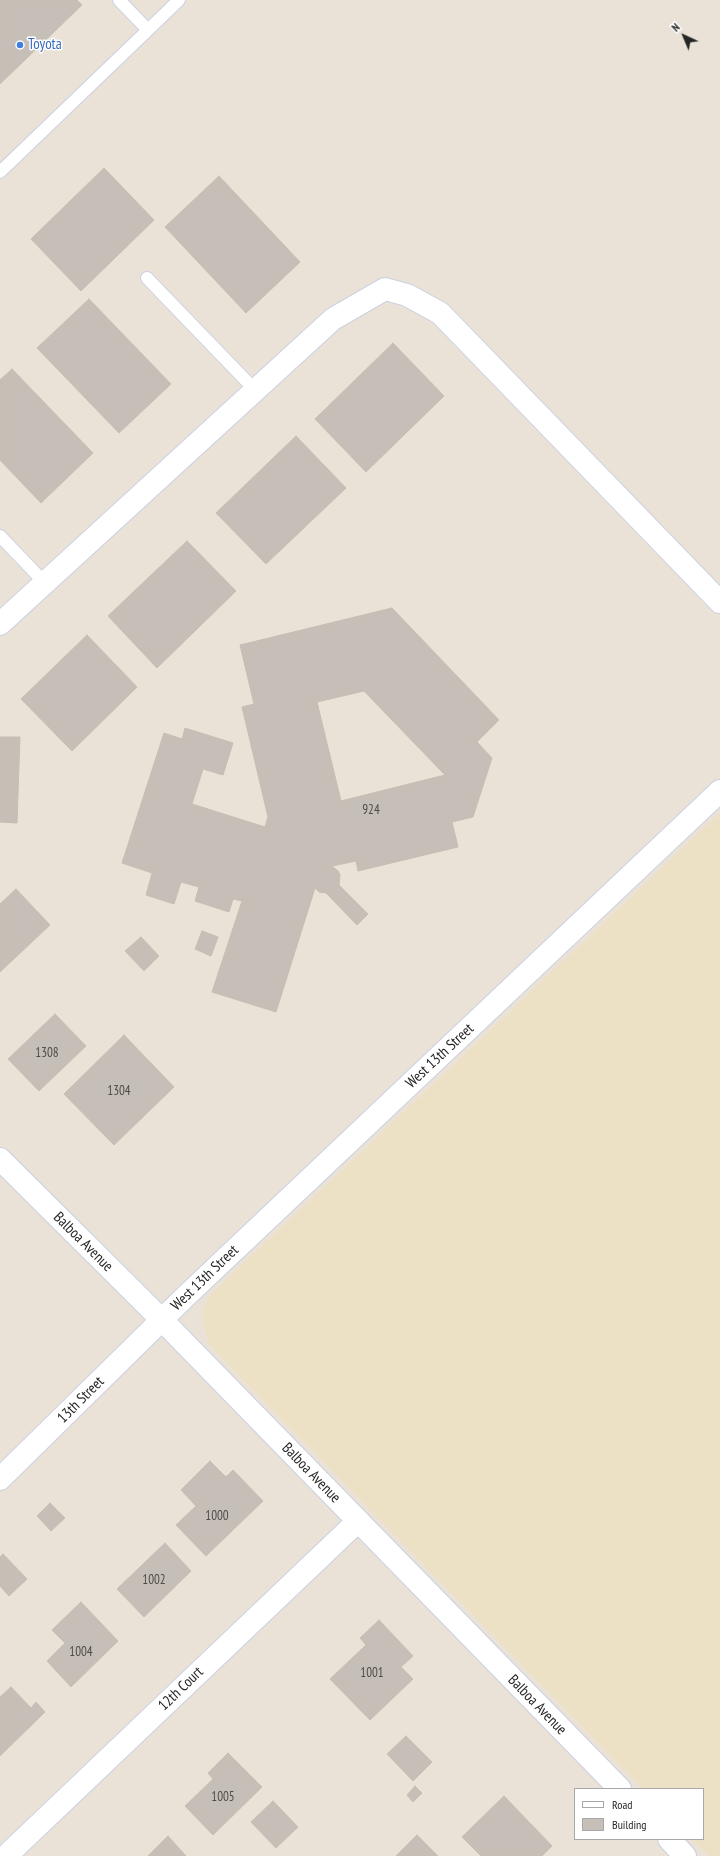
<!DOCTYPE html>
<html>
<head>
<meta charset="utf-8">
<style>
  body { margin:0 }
  #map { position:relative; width:720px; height:1856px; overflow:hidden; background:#eae2d7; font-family:"PT Sans Narrow",sans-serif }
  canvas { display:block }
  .legend { position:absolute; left:574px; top:1788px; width:130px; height:52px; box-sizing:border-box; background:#fff; border:1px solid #a8a8a8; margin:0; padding:5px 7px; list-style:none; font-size:12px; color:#262626 }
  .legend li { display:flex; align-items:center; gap:8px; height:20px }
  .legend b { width:20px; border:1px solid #a8a8a8 }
  .north { position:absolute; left:664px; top:16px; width:40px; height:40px; -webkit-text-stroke:3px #fff; paint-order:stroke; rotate:316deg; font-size:11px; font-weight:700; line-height:16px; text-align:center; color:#262626 }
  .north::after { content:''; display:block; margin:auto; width:14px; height:18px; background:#262626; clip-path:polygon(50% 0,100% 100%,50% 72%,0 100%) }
</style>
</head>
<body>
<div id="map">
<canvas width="720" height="1856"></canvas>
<ul class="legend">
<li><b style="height:5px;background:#fff"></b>Road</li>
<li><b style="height:11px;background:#c5bfb7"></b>Building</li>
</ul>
<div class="north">N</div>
</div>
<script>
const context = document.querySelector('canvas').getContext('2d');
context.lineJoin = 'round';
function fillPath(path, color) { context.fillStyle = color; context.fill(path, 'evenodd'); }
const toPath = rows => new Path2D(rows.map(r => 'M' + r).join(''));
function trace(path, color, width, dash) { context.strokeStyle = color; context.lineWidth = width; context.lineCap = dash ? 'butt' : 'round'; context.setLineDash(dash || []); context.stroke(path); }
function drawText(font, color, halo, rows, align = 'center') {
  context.font = font + ' "PT Sans Narrow",sans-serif'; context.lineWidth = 3; context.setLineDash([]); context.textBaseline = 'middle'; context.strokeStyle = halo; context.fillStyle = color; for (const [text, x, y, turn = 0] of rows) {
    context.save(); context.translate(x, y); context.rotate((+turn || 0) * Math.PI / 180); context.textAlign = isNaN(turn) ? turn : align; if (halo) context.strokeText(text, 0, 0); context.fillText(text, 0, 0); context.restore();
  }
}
fillPath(toPath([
  [720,813,720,1856,709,1856,692,1839,703,1839,703,1789,643,1789,210,1346,205,1331,203,1316,205,1304,214,1291]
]), '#ede1c5');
const building = toPath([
  [0,0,77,0,82,5,0,84,0,0],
  [104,168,154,220,81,291,31,239,104,168],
  [219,176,300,262,246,313,165,227,219,176],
  [89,299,171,384,119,433,37,348,89,299],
  [393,343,444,396,366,472,315,419,393,343],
  [12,369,93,453,41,503,0,460,0,380,12,369],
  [296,436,346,488,266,564,216,513,296,436],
  [187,541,236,591,157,668,108,616,187,541],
  [392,608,499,720,477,742,492,758,473,817,452,822,458,847,358,871,356,861,332,866,338,871,340,875,339,885,368,914,357,925,326,893,319,892,315,888,276,1012,212,992,242,901,233,899,229,912,195,901,199,887,181,882,174,904,146,895,152,873,122,863,164,733,182,739,185,728,233,743,223,775,203,769,192,804,265,827,268,817,242,707,254,704,240,645,392,608],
  [364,691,445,775,341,801,317,702,364,691],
  [87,635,137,687,72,751,21,699,87,635],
  [0,737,20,737,17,823,0,822,0,737],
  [16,889,50,925,0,972,0,904,16,889],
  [202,931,218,937,211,956,195,949,202,931],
  [141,937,159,956,144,971,125,951,141,937],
  [55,1014,86,1046,39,1091,8,1059,55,1014],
  [124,1035,174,1087,114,1145,64,1094,124,1035],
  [210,1461,226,1477,233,1470,263,1501,206,1556,176,1525,196,1506,181,1490,210,1461],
  [50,1503,65,1518,51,1531,37,1516,50,1503],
  [165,1543,191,1571,144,1617,117,1589,165,1543],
  [3,1554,27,1579,9,1596,0,1586,0,1557,3,1554],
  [81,1602,118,1641,71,1687,47,1661,65,1643,52,1630,81,1602],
  [379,1620,413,1656,401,1667,413,1679,370,1720,330,1679,366,1645,360,1638,379,1620],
  [11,1687,31,1708,36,1702,45,1712,0,1756,0,1697,11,1687],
  [406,1736,432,1762,413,1781,387,1754,406,1736],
  [228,1753,262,1787,213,1835,185,1806,213,1779,208,1773,228,1753],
  [415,1786,422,1793,413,1802,407,1795,415,1786],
  [504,1796,552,1846,542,1856,481,1856,462,1837,504,1796],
  [273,1801,298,1827,276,1848,251,1822,273,1801],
  [417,1835,438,1856,396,1856,417,1835],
  [168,1836,186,1856,148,1856,168,1836]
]);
fillPath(building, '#c5bfb7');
trace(building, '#c5beb1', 1);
const lane = toPath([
  [119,0,148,30,179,0],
  [0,172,148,30],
  [147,278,256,391],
  [0,536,45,583]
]);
const street = toPath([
  [0,624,333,319,385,289,407,295,440,313,720,602],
  [0,1479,186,1296,720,791],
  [6,1856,357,1522]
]);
const secondary = toPath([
  [0,1159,162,1320,620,1789],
  [669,1839,685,1856]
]);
trace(lane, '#ccd0e1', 14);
trace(street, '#ccd0e1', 24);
trace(secondary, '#ccd0e1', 24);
trace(lane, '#fff', 12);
trace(street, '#fff', 22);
trace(secondary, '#fff', 22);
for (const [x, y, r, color] of [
  [20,45,4,"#3f7fe0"]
]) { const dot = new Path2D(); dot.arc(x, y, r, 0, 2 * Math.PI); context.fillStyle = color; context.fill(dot); trace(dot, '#fff', 1.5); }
drawText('13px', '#4e4c4a', null, [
  ["924",371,810],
  ["1308",47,1053],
  ["1304",119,1091],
  ["1000",217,1516],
  ["1002",154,1580],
  ["1004",81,1652],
  ["1001",372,1673],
  ["1005",223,1797]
]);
drawText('15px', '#366cbe', '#fff', [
  ["Toyota",28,45]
], 'left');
drawText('15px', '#262626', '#fff', [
  ["West 13th Street",440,1056,-43],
  ["Balboa Avenue",83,1242,45],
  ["West 13th Street",205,1278,-44],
  ["13th Street",81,1400,-45],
  ["Balboa Avenue",311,1473,46],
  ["12th Court",181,1689,-44],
  ["Balboa Avenue",537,1705,46]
]);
</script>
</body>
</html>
